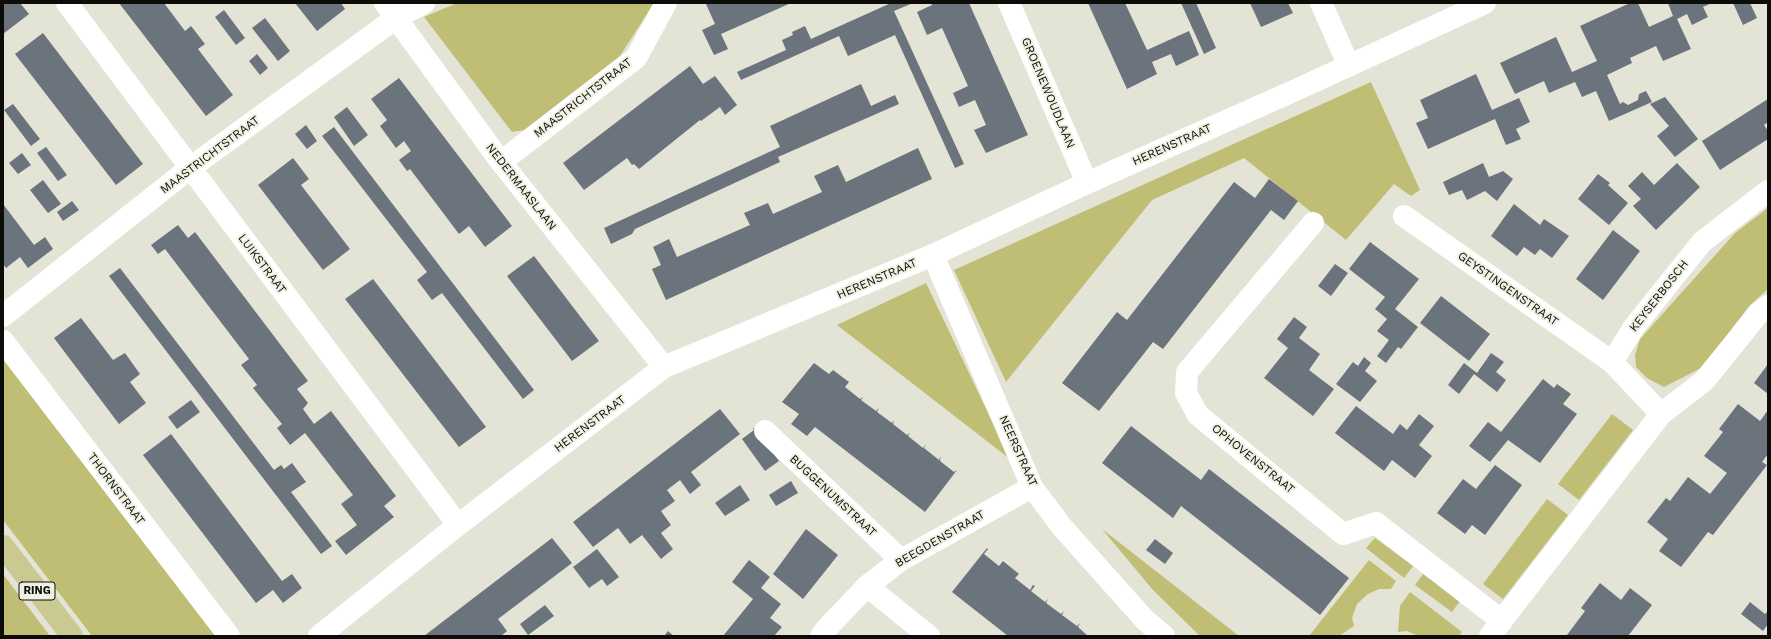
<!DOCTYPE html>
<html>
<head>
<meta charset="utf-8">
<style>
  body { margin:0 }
  #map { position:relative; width:1771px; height:639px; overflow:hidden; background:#e3e3d6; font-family:"Work Sans",sans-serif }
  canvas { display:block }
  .frame { position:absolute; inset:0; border:4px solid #0c0c08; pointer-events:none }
</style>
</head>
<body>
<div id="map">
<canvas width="1771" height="639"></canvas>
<div class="frame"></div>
</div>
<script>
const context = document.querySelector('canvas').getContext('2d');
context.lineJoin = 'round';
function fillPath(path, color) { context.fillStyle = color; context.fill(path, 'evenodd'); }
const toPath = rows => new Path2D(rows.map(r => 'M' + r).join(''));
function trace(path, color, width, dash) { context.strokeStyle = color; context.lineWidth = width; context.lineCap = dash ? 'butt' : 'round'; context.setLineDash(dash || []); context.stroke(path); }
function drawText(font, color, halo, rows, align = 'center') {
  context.font = font + ' "Work Sans",sans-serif'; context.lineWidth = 4; context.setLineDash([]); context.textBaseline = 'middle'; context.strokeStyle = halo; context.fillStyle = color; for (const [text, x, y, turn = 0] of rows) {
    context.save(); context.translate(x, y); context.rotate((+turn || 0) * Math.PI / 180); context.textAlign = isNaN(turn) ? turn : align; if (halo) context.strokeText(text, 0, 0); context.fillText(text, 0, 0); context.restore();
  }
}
fillPath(toPath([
  [457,3,654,3,620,56,524,130,512,132,424,17],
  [1371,82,1420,190,1411,196,1394,184,1346,240,1244,158,1152,200,1006,382,954,270],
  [1768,208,1768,289,1749,306,1703,367,1664,387,1647,378,1636,367,1635,355,1640,339,1735,233],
  [926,283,1010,459,837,325],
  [3,359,216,636,92,636,3,520],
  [1612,414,1633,430,1579,500,1558,484],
  [1547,499,1568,515,1503,599,1483,584],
  [1102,529,1239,636,1200,636,1153,590],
  [1375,538,1413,566,1404,578,1366,548],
  [1369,560,1396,581,1391,589,1379,589,1368,594,1357,604,1352,618,1354,626,1339,636,1309,636],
  [3,574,50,636,3,636],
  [1423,574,1460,601,1452,612,1415,585],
  [1410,592,1462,632,1459,636,1419,636,1407,631,1398,632,1400,606]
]), '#bfbe74');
fillPath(toPath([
  [3,3,20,3,29,14,3,34],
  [119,3,164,3,185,31,191,26,205,44,198,49,233,95,206,116],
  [295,3,341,3,345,9,317,31],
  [708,3,791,3,721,34,728,49,714,55,702,30,715,24,706,4],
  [891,3,913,3,894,11,964,164,955,168,895,35,848,56,839,36,741,80,737,72,786,50,782,40,793,35,792,32,805,26,811,39],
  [931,3,969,3,1028,135,986,153,974,130,986,125,975,100,959,107,953,93,968,86,942,28,927,35,917,12,932,5],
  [1088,3,1125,3,1147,50,1189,31,1199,55,1176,66,1171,54,1152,62,1157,74,1127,89],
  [1181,3,1196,3,1216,48,1204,54],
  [1250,3,1288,3,1293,13,1261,27],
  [1630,3,1638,3,1649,27,1673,16,1668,3,1712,3,1703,7,1708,17,1692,25,1687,14,1677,19,1691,49,1663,61,1656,46,1630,58,1632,63,1607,75,1620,104,1623,102,1628,105,1638,100,1639,94,1646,91,1652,102,1609,121,1596,91,1582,97,1575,82,1549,93,1544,81,1515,94,1500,63,1556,37,1572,72,1597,61,1580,26],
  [1733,3,1750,3,1757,18,1743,25],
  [224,10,245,38,236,45,215,17],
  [265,18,290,51,278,61,252,28],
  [43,33,143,164,116,185,15,54],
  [257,54,268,68,260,75,249,61],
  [690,66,703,84,715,76,737,105,725,115,720,107,701,121,700,120,639,169,634,164,632,165,627,158,584,190,563,163],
  [1476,74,1492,110,1519,98,1530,122,1516,129,1521,139,1506,145,1495,119,1428,149,1416,123,1428,118,1420,100],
  [399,78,512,226,485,247,469,226,459,234,410,169,407,171,399,160,411,151,404,141,396,148,380,126,387,120,371,99],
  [861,84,871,106,895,95,899,104,778,157,780,162,635,229,632,234,611,244,604,228,780,147,770,126],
  [1665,97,1698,139,1675,157,1657,136,1669,126,1650,104],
  [1768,99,1768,122,1764,125,1768,131,1768,139,1720,170,1702,141],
  [13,104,40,139,31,146,4,110],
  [347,107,368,135,354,146,334,117],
  [306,125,317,141,307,149,295,134],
  [334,127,534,390,523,399,442,293,432,300,417,280,427,272,322,136],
  [46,147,67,175,58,181,37,153],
  [918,148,932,179,666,300,652,269,661,265,653,247,669,239,677,257,750,225,744,213,768,203,773,214,822,192,814,176,838,165,846,182],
  [22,153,31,165,18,174,9,163],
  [293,158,309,179,301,185,350,249,323,270,258,185],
  [1483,163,1489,177,1503,171,1513,179,1497,201,1485,191,1467,200,1462,190,1449,195,1443,182],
  [1677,163,1700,187,1656,230,1633,206,1641,199,1628,186,1642,172,1654,185],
  [1598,174,1610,183,1608,185,1628,203,1609,225,1578,199],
  [1269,179,1298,201,1284,220,1271,210,1163,349,1153,342,1099,411,1062,383,1117,312,1127,320,1234,182,1255,198],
  [43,180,61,204,48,213,30,190],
  [72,201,79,210,63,221,57,212],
  [3,204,34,245,45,237,53,249,28,268,20,257,6,268,3,264],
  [1514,204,1540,225,1544,219,1569,236,1552,258,1540,249,1535,255,1524,247,1517,256,1491,236],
  [178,225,188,238,195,232,308,381,297,389,308,403,303,409,314,424,331,411,396,496,384,506,394,517,346,555,335,541,357,525,341,504,353,495,305,433,290,445,277,428,282,424,253,388,257,385,241,365,249,359,165,249,158,254,151,245],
  [1613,230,1640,251,1603,300,1576,279],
  [1370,242,1419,279,1395,309,1418,327,1401,349,1398,347,1386,363,1377,356,1389,340,1377,331,1387,319,1375,309,1385,297,1349,269],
  [534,256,599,341,572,361,507,276],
  [1335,264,1348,273,1331,296,1318,286],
  [120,268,274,470,281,465,284,469,292,463,306,482,291,492,332,546,321,554,240,448,109,276],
  [373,279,486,427,459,447,345,299],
  [1441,296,1490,334,1469,361,1420,323],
  [1294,317,1307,327,1299,338,1320,354,1309,370,1334,389,1313,416,1264,378,1288,348,1277,339],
  [81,318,113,360,125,353,140,374,130,382,146,403,119,424,54,338],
  [1491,353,1504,362,1496,372,1506,380,1497,392,1474,374,1459,394,1448,385,1464,363,1477,373],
  [1364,357,1371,363,1365,371,1377,381,1360,402,1336,384,1353,362,1358,366],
  [814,363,829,374,833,370,849,382,845,387,860,399,863,397,861,400,876,411,879,408,877,412,892,423,894,420,893,424,907,435,910,433,908,436,923,448,926,444,924,448,939,460,941,456,940,461,954,472,957,470,925,512,815,427,807,436,791,424,799,414,782,402],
  [1768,364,1768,394,1754,383],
  [1543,379,1554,388,1557,384,1571,394,1563,404,1577,414,1540,463,1508,440,1490,462,1469,446,1488,422,1501,432],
  [191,400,200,412,177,429,168,417],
  [1738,404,1760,421,1768,410,1768,454,1762,462,1767,465,1713,535,1708,532,1681,567,1659,551,1668,539,1647,522,1666,498,1670,501,1688,477,1710,494,1727,473,1704,456,1723,432,1719,429],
  [1356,406,1393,434,1400,424,1407,430,1419,414,1434,426,1419,445,1432,456,1415,478,1392,460,1384,471,1335,433],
  [720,409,740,434,691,472,701,485,690,494,680,480,667,490,675,501,661,511,671,525,661,533,673,549,661,559,642,535,630,544,618,528,593,547,573,522],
  [1131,426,1201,480,1209,469,1349,578,1320,615,1181,506,1173,518,1102,463],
  [753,427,779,461,765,471,742,439,754,430],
  [171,434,282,581,292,574,302,588,283,603,273,590,256,603,143,455],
  [1495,465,1522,485,1485,535,1472,525,1465,534,1437,513,1463,479,1476,489],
  [791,481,798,493,776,506,769,495],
  [740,485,750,500,725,516,715,503],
  [806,529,838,555,803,599,773,574],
  [552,538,572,563,498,619,507,631,501,636,424,636],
  [1155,539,1173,553,1165,564,1146,550],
  [987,548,988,549,984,554,999,566,1003,561,1019,574,1015,578,1030,590,1033,585,1035,586,1031,591,1045,602,1048,599,1046,603,1061,614,1064,611,1062,615,1077,626,1080,623,1078,627,1088,636,1008,636,952,592],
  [597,549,619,577,607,586,602,579,589,588,573,567],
  [749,560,770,577,761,588,781,604,770,618,782,627,774,636,723,636,753,599,732,582],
  [1600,583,1621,600,1630,588,1652,605,1628,636,1568,636,1567,635,1585,611,1581,608],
  [1750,602,1765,614,1768,611,1768,624,1763,631,1741,614],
  [545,605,554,616,528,635,520,624],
  [668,631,674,636,664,636]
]), '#6b737d');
trace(toPath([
  [67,3,458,525],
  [385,3,501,162,664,367],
  [1009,3,1087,183],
  [1321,3,1349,66],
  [501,162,636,58,666,3],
  [1404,216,1612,362],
  [1313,223,1187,372,1186,393,1198,415,1343,534,1376,523,1502,621],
  [933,255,1032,487,1062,527,1145,620,1164,636],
  [3,316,190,168,396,18,424,3],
  [3,341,229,636],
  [1661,414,1704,381,1759,313,1768,306],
  [765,431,901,560],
  [867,586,929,636],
  [319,636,458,525,664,367,933,255,1087,183,1298,89,1485,3],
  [821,636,827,628,867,586,901,560,1032,487],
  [1490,636,1661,414,1612,362,1634,327,1702,242,1768,191]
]), '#fff', 22);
trace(toPath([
  [3,546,72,636]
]), '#cac992', 22);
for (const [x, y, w] of [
  [37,591,36]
]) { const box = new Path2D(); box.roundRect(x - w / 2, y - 9, w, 18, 3); context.fillStyle = '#f0f1e3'; context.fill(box); trace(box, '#0c0c08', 1); }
drawText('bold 11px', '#0c0c08', null, [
  ["RING",37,591]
]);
drawText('12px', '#0c0c08', '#f0f1e3', [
  ["GROENEWOUDLAAN",1048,93,67],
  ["MAASTRICHTSTRAAT",583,98,-38],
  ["HERENSTRAAT",1172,145,-24],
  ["MAASTRICHTSTRAAT",210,155,-37],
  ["NEDERMAASLAAN",521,187,52],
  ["LUIKSTRAAT",262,264,53],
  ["HERENSTRAAT",877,279,-23],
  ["GEYSTINGENSTRAAT",1508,289,35],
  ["KEYSERBOSCH",1659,296,-52],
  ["HERENSTRAAT",590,424,-37],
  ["NEERSTRAAT",1018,451,66],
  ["OPHOVENSTRAAT",1253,459,39],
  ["THORNSTRAAT",116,489,53],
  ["BUGGENUMSTRAAT",833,496,43],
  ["BEEGDENSTRAAT",940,539,-30]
]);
</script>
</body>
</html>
